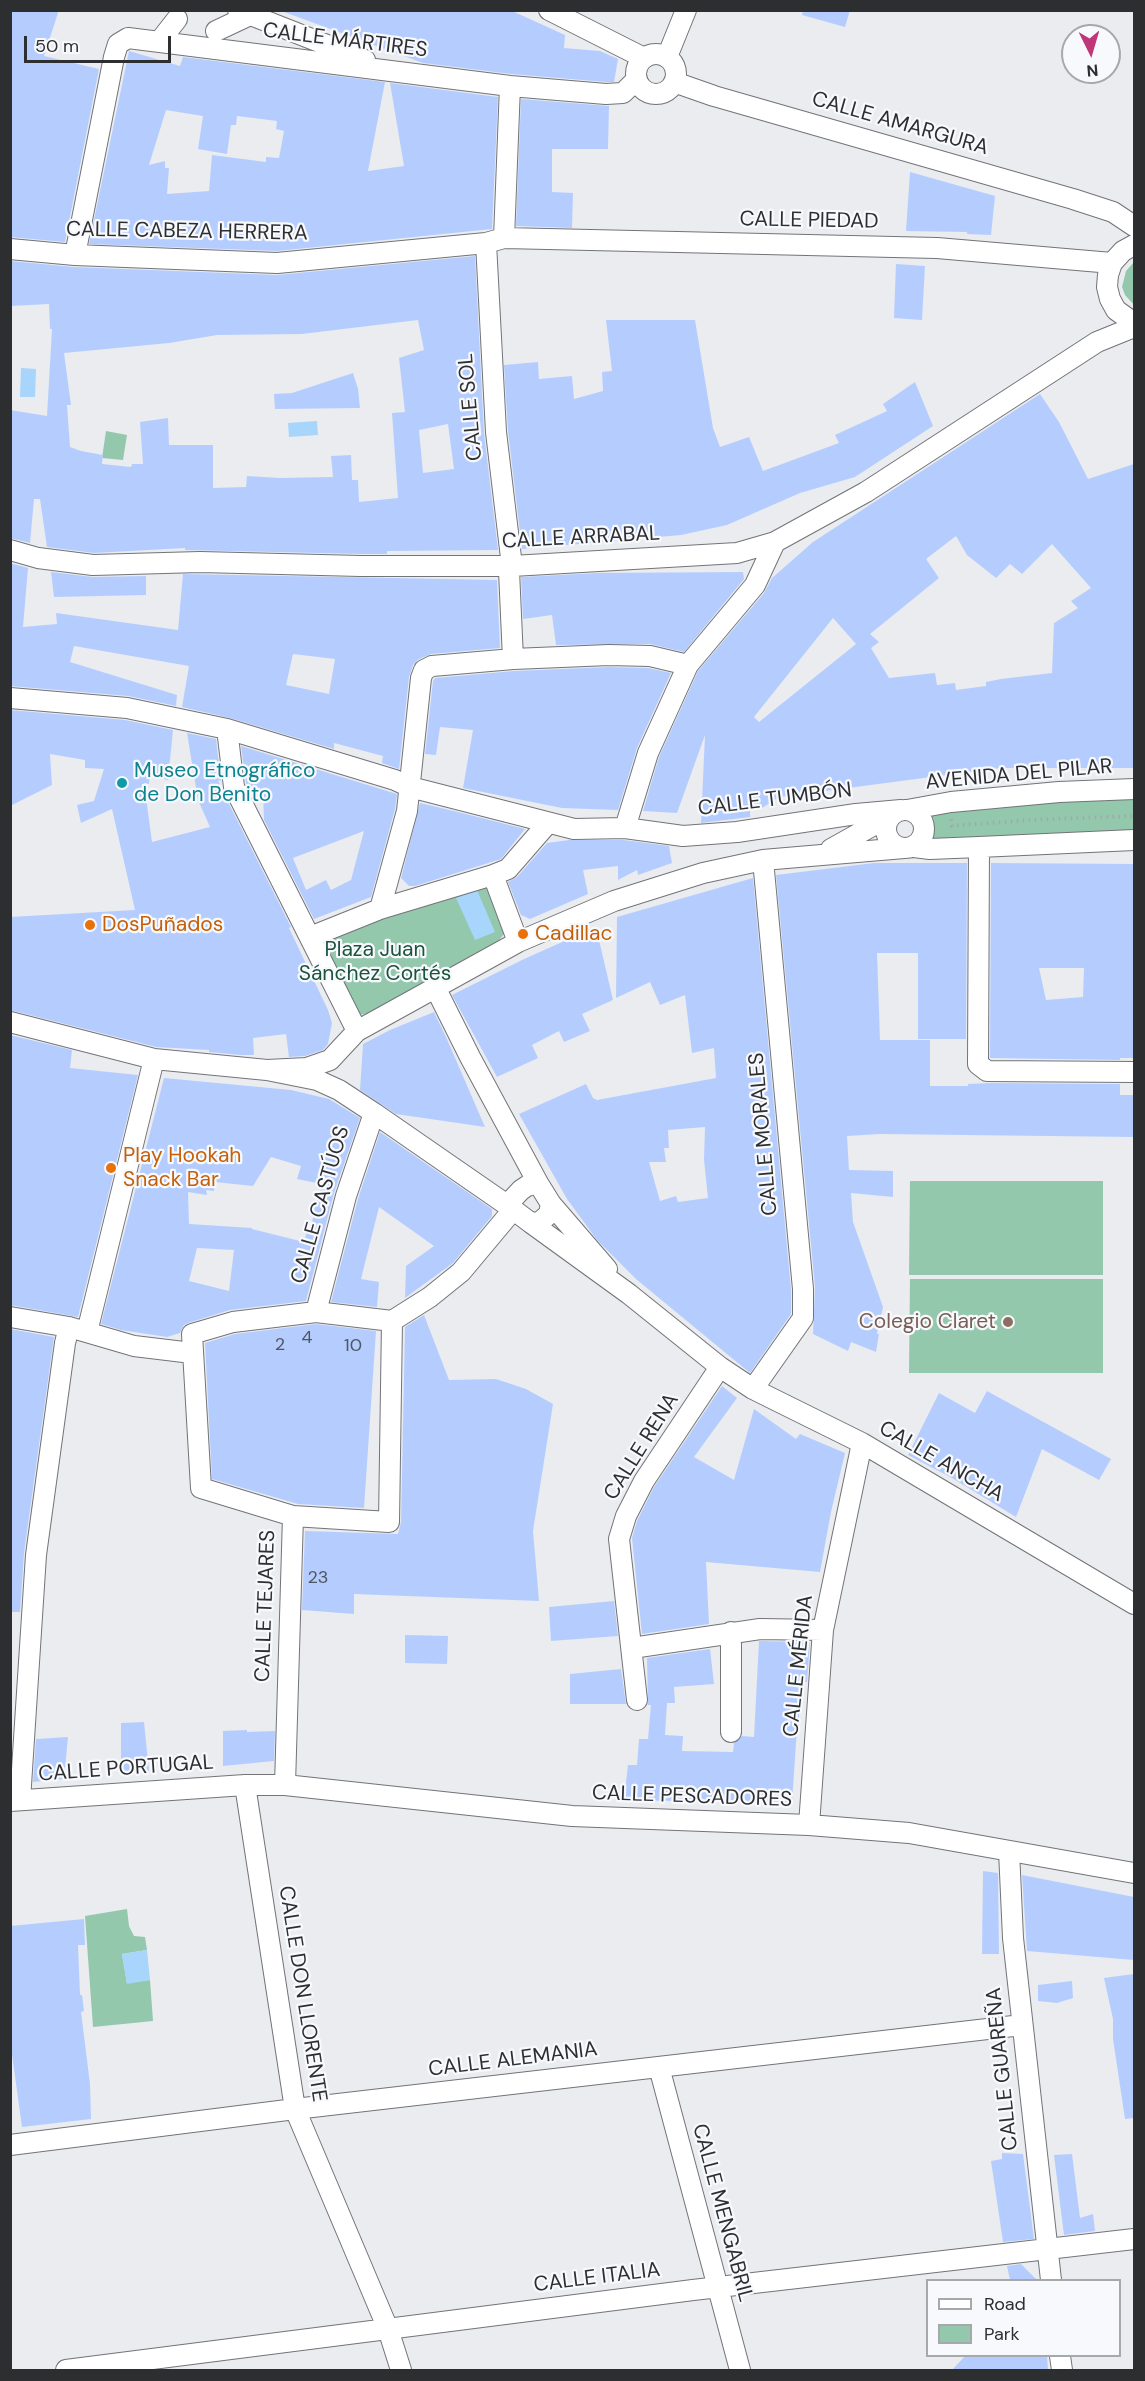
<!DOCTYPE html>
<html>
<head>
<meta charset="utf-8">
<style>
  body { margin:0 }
  #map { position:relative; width:1145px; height:2381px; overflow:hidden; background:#eaecf0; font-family:"DM Sans",sans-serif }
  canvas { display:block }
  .frame { position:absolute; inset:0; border:12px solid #2d2e2f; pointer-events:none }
  .legend { position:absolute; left:926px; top:2279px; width:195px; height:78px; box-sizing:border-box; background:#f7f9fd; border:2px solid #a6a8ab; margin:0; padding:8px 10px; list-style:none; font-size:18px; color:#2d2e2f }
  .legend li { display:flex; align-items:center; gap:12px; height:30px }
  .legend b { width:30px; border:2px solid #a6a8ab }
  .north { position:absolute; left:1061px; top:24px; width:60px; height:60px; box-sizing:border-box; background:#f7f9fd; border:2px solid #a6a8ab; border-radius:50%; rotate:175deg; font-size:16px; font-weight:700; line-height:24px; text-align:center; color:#2d2e2f }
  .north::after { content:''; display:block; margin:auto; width:21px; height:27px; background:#bf3776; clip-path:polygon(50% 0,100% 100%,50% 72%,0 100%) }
  .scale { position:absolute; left:24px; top:36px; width:147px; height:27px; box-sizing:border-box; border:3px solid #2d2e2f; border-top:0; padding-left:8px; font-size:18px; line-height:21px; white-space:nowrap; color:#2d2e2f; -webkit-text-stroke:4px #f7f9fd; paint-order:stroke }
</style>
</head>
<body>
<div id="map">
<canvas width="1145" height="2381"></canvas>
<div class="frame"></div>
<ul class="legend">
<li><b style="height:8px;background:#fff"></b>Road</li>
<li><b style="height:16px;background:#94c8ac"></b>Park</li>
</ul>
<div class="north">N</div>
<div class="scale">50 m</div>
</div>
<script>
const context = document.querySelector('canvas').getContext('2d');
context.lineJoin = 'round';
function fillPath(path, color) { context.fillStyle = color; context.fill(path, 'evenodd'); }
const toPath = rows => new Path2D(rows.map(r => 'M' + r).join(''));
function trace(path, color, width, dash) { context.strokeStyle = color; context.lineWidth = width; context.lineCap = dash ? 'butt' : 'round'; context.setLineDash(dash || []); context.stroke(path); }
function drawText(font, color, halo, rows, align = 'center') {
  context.font = font + ' "DM Sans",sans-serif'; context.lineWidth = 4.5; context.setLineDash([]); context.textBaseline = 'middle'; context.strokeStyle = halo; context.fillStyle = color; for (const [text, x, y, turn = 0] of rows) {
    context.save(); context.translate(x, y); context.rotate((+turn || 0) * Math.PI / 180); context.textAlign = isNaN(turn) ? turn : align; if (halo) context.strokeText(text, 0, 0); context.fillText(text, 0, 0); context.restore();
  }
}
fillPath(toPath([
  [1134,262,1134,305,1125,295,1122,287,1126,271],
  [106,431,127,435,123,460,102,458],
  [1134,795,1134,836,930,842,928,837,928,812],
  [474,885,486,885,505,933,499,940,367,1014,356,1015,322,950,324,938],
  [910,1181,1103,1181,1103,1275,909,1275],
  [910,1279,1103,1279,1103,1373,909,1373],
  [127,1909,129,1926,134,1936,145,1937,147,1950,122,1954,127,1983,150,1980,153,2021,93,2027,85,1916]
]), '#94c8ac');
fillPath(toPath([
  [21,368,36,369,35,397,20,397],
  [317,421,318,435,289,437,288,423],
  [477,890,495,932,475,940,456,898],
  [147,1950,150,1980,127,1984,122,1954]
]), '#a7d5fc');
fillPath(toPath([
  [10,10,59,10,44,56,99,69,65,242,10,237],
  [284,10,510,10,565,35,564,48,600,51,618,59,614,82,606,82,511,74,423,63,284,12],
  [803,10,850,10,845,27,802,15],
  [129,51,180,66,183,57,385,82,368,171,404,166,390,83,498,97,492,229,277,251,89,244],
  [166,110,203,116,198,149,227,154,231,125,236,125,237,116,277,121,276,129,284,131,279,158,266,157,266,162,212,155,209,191,167,194,169,168,165,168,165,161,149,165],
  [521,99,609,106,608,149,552,149,552,192,573,193,572,228,516,226],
  [910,172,995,196,991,235,967,234,967,232,906,231],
  [475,256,484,433,498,550,387,551,387,554,361,554,185,550,185,548,94,553,47,547,40,499,34,499,30,543,10,538,10,410,47,416,52,329,50,329,49,304,10,306,10,261,74,267,277,275],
  [418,320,424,350,399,358,405,412,392,413,398,498,359,502,358,480,352,480,351,455,331,456,333,477,280,478,247,476,246,487,213,488,213,445,169,445,168,418,140,422,143,464,132,464,131,467,102,464,103,455,81,451,70,447,67,405,71,405,64,353,169,343,217,335,302,334],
  [448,424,454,469,423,473,419,430],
  [896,264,925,266,922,320,894,318],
  [606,320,695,320,713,428,720,447,749,437,763,471,839,443,835,435,887,411,883,404,915,382,933,426,855,477,800,493,727,525,681,535,522,549,508,431,504,365,538,362,539,379,572,376,574,399,603,391,602,372,612,371],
  [353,373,358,389,360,408,275,409,274,394,292,393],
  [1040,394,1059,422,1088,479,1134,464,1134,768,1000,768,779,797,759,810,750,808,750,817,701,823,705,735,677,813,643,811,659,757,698,671,764,593,772,578,813,542],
  [956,536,967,555,996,578,1010,564,1022,574,1052,544,1091,588,1071,601,1078,608,1054,623,1052,673,1001,679,986,682,986,686,956,690,955,683,937,685,935,673,889,678,871,648,879,642,870,634,939,578,926,559],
  [833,618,856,644,759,722,754,717],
  [10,563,28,568,23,627,57,624,56,613,178,630,183,574,497,580,500,648,431,654,419,659,413,665,409,677,399,769,382,763,383,756,334,743,334,749,230,718,182,707,189,666,74,646,70,662,177,695,176,706,128,696,10,686],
  [293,654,335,659,329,694,286,685],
  [51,572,93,577,146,576,146,595,54,597],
  [743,572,744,579,684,652,650,644,556,645,552,615,523,619,521,577,598,573],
  [609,667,648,668,671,673,637,748,618,810,562,808,463,788,473,730,440,727,436,755,425,754,433,681,435,678,514,671],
  [10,710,125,720,173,730,168,780,150,776,149,784,144,783,152,842,210,827,198,800,187,733,216,739,221,781,218,780,223,792,291,927,289,928,328,1010,332,1023,328,1044,323,1050,305,1056,289,1057,286,1034,253,1038,254,1055,240,1055,209,1052,209,1050,156,1047,10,1010,10,917,135,910,112,809,81,823,77,805,94,801,104,769,85,768,85,760,50,754,52,785,10,806],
  [241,746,397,794,395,809,371,897,314,919,264,820,263,792,248,788,246,783],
  [364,831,351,880,331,890,326,880,306,890,293,858],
  [420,803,458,812,525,829,501,859,415,886,409,886,401,878],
  [569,840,624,840,669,846,672,863,638,875,637,870,618,880,618,866,583,870,588,894,530,919,521,915,508,882,517,877,547,843],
  [874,863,967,863,966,1039,918,1039,918,953,877,953,880,1040,930,1040,930,1086,968,1086,968,1084,990,1083,1120,1084,1120,1095,1134,1095,1134,1137,880,1134,847,1136,849,1170,893,1171,893,1197,851,1193,853,1222,883,1307,877,1334,879,1334,876,1352,851,1342,848,1351,813,1334,815,1287,776,875],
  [991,863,1134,864,1134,1058,1120,1058,1120,1060,990,1058],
  [1039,968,1084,968,1083,997,1046,1000],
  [753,878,791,1290,791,1314,750,1373,636,1279,597,1240,567,1199,519,1114,586,1084,593,1098,597,1100,716,1078,714,1048,692,1053,685,995,660,1005,650,982,616,998,617,917],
  [705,1127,704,1160,708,1198,678,1202,676,1196,660,1201,649,1162,666,1162,664,1148,669,1148,668,1130],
  [596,927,613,1000,582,1014,590,1031,564,1042,559,1031,532,1045,538,1058,497,1077,452,995,524,959],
  [434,1012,446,1037,485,1127,396,1114,360,1090,363,1044,390,1030],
  [10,1035,72,1050,70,1068,138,1075,78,1317,10,1305],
  [164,1078,291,1090,329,1099,360,1118,334,1193,306,1301,230,1310,188,1323,184,1325,180,1333,167,1337,121,1330,101,1324],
  [271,1157,301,1166,297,1179,322,1184,314,1210,311,1231,307,1231,304,1242,252,1229,252,1228,189,1224,188,1192,207,1195,206,1190,214,1191,215,1182,253,1186],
  [197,1248,234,1250,229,1291,189,1281],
  [380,1132,492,1209,492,1216,453,1263,405,1298,406,1266,434,1246,379,1207,361,1279,379,1282,377,1307,331,1302,358,1199],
  [424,1315,449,1380,496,1379,526,1389,553,1404,533,1531,539,1601,354,1594,354,1614,302,1610,305,1531,398,1534,401,1522,405,1327],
  [316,1324,376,1331,364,1508,298,1504,212,1479,205,1343,235,1334],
  [10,1329,54,1337,24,1553,20,1612,10,1612],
  [722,1386,737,1398,694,1457,734,1480,754,1409,796,1439,800,1434,845,1453,831,1512,820,1572,706,1562,709,1624,642,1634,632,1538,637,1521,654,1487],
  [987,1391,1111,1459,1099,1480,1042,1449,1016,1517,952,1478,908,1455,939,1393,975,1413],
  [614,1601,618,1636,551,1641,549,1607],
  [405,1635,448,1636,447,1664,405,1663],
  [759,1641,810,1642,807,1682,804,1682,797,1728,792,1803,624,1800,628,1765,637,1765,639,1739,648,1739,651,1705,648,1705,647,1658,710,1649,714,1684,674,1687,675,1703,667,1703,665,1735,683,1736,682,1751,733,1752,734,1743,742,1736,754,1737],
  [621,1669,626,1704,570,1704,570,1674],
  [144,1722,149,1771,121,1773,121,1723],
  [247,1730,247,1732,275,1731,274,1761,223,1766,223,1731],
  [68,1737,64,1779,33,1782,36,1739],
  [983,1871,998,1873,999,1954,982,1954],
  [1022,1875,1134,1897,1134,1960,1027,1951],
  [84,1919,85,1945,78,1945,80,1995,82,1995,84,2011,81,2012,90,2084,91,2119,22,2127,10,2040,10,1926],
  [1134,1974,1134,2118,1125,2119,1113,2039,1113,2019,1104,1978],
  [1072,1981,1073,1998,1057,2003,1038,2001,1038,1985],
  [1002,2153,1023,2154,1034,2239,1003,2242,991,2161,1002,2159],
  [1072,2154,1080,2218,1093,2214,1095,2231,1064,2235,1054,2155],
  [1021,2264,1037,2280,1010,2280,1007,2266],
  [966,2355,1047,2355,1048,2370,952,2370]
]), '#b5cdfe');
const minor = toPath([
  [238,10,365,60],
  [549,10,644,58],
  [216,31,250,15],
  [159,42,177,19],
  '636 74a20 20 0 1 1 40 0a20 20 0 1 1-40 0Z',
  [667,57,686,10],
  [674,82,714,96,1073,199,1113,212,1134,226],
  [504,238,510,86],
  [486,243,496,432,512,566,509,571,513,659],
  [1134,245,1123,251,1112,263,1108,275,1107,287,1110,299,1116,310,1134,323],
  [10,249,75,255,277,263,486,243,504,238,937,248,1112,263],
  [75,255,114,57,118,44,128,38,510,86,606,94,623,93,637,79],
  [10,550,38,558,93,565,200,562,361,566,512,566,737,553,775,542,866,492,1097,342,1134,327],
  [10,698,127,708,227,729,395,780,410,787,574,829,625,828,683,836,737,832,856,814,901,810],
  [227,729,234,787,357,1031],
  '886 829a19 19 0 1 1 38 0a19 19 0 1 1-38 0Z',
  [907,810,951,802,1059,792,1134,789],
  [625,828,648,753,688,665,755,585,775,542],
  [914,847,930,849,979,847,1134,840],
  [979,847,978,1064,987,1071,1134,1072],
  [831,849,890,816],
  [493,875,508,869,548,823],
  [380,909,407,811,421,678,424,670,432,666,513,659,609,655,650,656,688,665],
  [310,937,380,909,493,875,518,942],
  [435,987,470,1057,538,1183],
  [10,1022,154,1059,267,1070,317,1080,339,1090,374,1113,507,1205],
  [267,1070,307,1068,330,1060,357,1031,377,1020,518,942,614,901,703,873,763,860,904,848],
  [551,1204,549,1214,540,1222,531,1223,507,1205,521,1190,527,1186,538,1183,551,1204,607,1269],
  [531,1223,629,1294,720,1367,753,1389,862,1443,1134,1604],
  [316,1312,346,1196,374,1113],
  [10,1317,69,1327,134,1346,192,1353],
  [392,1321,389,1522,293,1516,201,1488,192,1334,233,1322,316,1312,392,1321,430,1297,461,1272,512,1211],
  [87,1332,154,1059],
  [753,1389,803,1318,803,1289,763,860],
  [632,1648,760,1629,823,1630],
  [637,1700,619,1539,626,1516,644,1481,720,1367],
  [731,1732,731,1632],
  [245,1785,295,2109,388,2329,401,2370],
  [285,1785,293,1516],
  [20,1800,36,1555,65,1343,69,1327],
  [10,1801,245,1785,285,1785,572,1816,809,1825,909,1833,1134,1873],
  [809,1825,823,1630,862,1443],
  [1009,1851,1013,1938,1051,2280],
  [659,2067,740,2370],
  [10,2145,295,2109,1022,2025],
  [1060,2356,1062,2370],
  [66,2370,693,2290,1134,2239]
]);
trace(minor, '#727478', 22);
trace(toPath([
  [951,819,952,826,1029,820,1134,816]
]), '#a6a7aa', 4, [1.5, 4.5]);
trace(minor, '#fff', 20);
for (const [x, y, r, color] of [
  [122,783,6,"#0f9aa8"],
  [90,925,6,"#e8710a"],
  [523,934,6,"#e8710a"],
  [111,1168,6,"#e8710a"],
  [1008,1322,6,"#8d6e63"]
]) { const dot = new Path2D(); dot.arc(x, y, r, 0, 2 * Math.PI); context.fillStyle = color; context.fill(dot); trace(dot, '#f7f9fd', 2); }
drawText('18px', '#4f5663', null, [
  ["4",307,1338],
  ["2",280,1345],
  ["10",353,1346],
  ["23",318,1578]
]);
drawText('21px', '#2d2e2f', '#f7f9fd', [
  ["CALLE MÁRTIRES",345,41,7],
  ["CALLE AMARGURA",900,124,16],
  ["CALLE PIEDAD",809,221,1],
  ["CALLE CABEZA HERRERA",187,232,1],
  ["CALLE SOL",471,407,-95],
  ["CALLE ARRABAL",581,538,-3],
  ["AVENIDA DEL PILAR",1019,775,-5],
  ["CALLE TUMBÓN",775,800,-7],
  ["CALLE MORALES",764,1134,-95],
  ["CALLE CASTÚOS",321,1205,-74],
  ["CALLE RENA",642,1447,-58],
  ["CALLE ANCHA",941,1462,30],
  ["CALLE TEJARES",266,1606,-88],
  ["CALLE MÉRIDA",799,1666,-84],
  ["CALLE PORTUGAL",126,1769,-4],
  ["CALLE PESCADORES",692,1797,2],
  ["CALLE DON LLORENTE",302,1994,81],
  ["CALLE ALEMANIA",513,2060,-7],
  ["CALLE GUAREÑA",1003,2069,-96],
  ["CALLE MENGABRIL",722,2213,75],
  ["CALLE ITALIA",597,2278,-7]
]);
drawText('21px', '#0d838f', '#f7f9fd', [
  ["Museo Etnográfico",134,771],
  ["de Don Benito",134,795]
], 'left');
drawText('21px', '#c56008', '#f7f9fd', [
  ["DosPuñados",102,925],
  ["Cadillac",535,934],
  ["Play Hookah",123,1156],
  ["Snack Bar",123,1180]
], 'left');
drawText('21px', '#1b543b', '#f7f9fd', [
  ["Plaza Juan",375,950],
  ["Sánchez Cortés",375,974]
]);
drawText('21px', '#785e54', '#f7f9fd', [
  ["Colegio Claret",996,1322]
], 'right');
</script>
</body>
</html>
